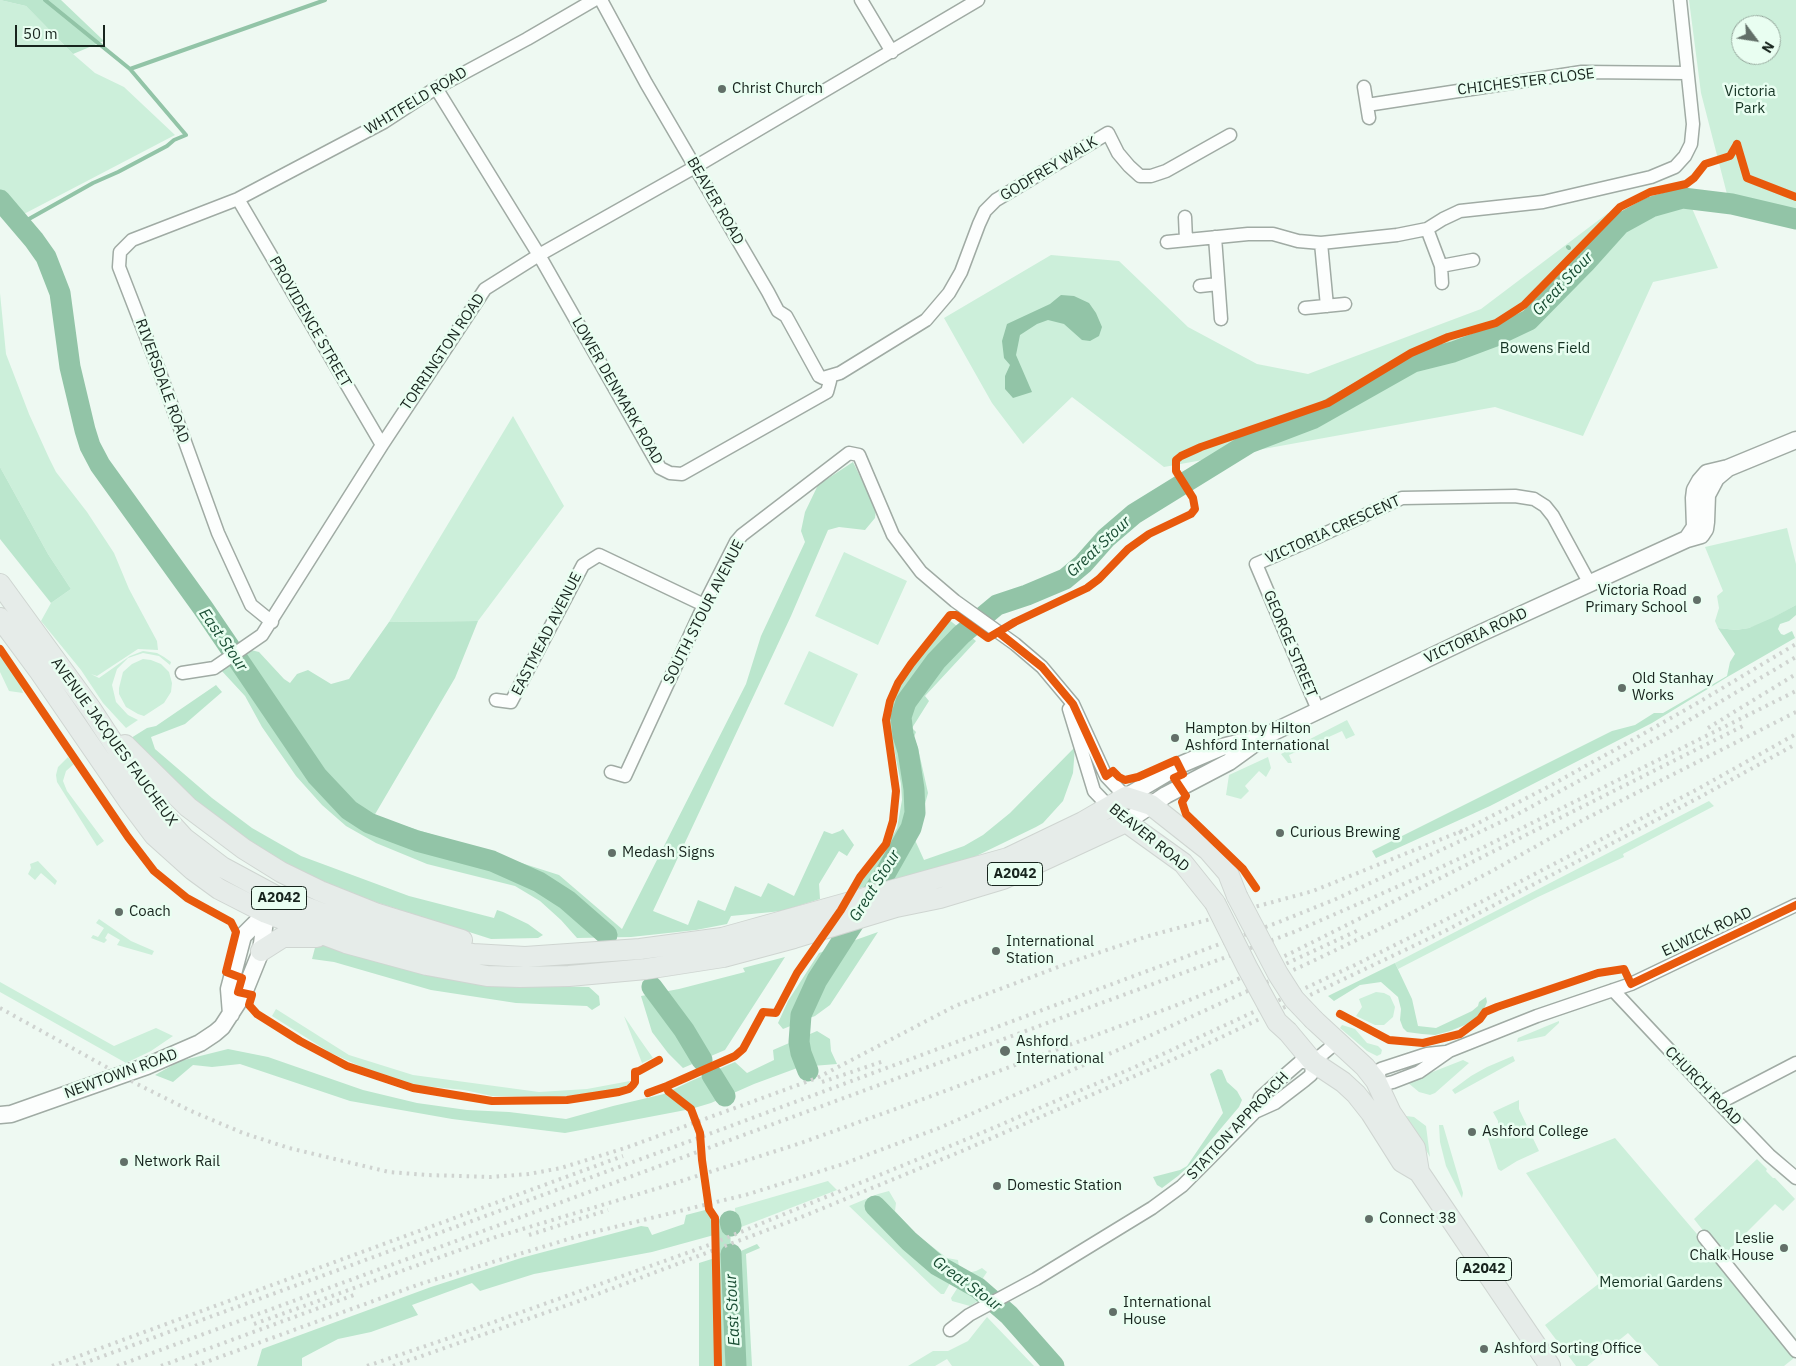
<!DOCTYPE html>
<html>
<head>
<meta charset="utf-8">
<style>
  body { margin:0 }
  #map { position:relative; width:1796px; height:1366px; overflow:hidden; background:#eef9f2; font-family:"IBM Plex Sans",sans-serif }
  canvas { display:block }
  .north { position:absolute; left:1731px; top:15px; width:50px; height:50px; box-sizing:border-box; background:#e9fef1; border:1px solid #95a79c; border-radius:50%; rotate:121deg; font-size:14px; font-weight:700; line-height:20px; text-align:center; color:#17241d }
  .north::after { content:''; display:block; margin:auto; width:18px; height:22px; background:#626f68; clip-path:polygon(50% 0,100% 100%,50% 72%,0 100%) }
  .scale { position:absolute; left:15px; top:25px; width:90px; height:22px; box-sizing:border-box; border:2px solid #17241d; border-top:0; padding-left:6px; font-size:15px; line-height:18px; white-space:nowrap; color:#17241d; -webkit-text-stroke:4px #e9fef1; paint-order:stroke }
</style>
</head>
<body>
<div id="map">
<canvas width="1796" height="1366"></canvas>
<div class="north">N</div>
<div class="scale">50 m</div>
</div>
<script>
const context = document.querySelector('canvas').getContext('2d');
context.lineJoin = 'round';
function fillPath(path, color) { context.fillStyle = color; context.fill(path, 'evenodd'); }
const toPath = rows => new Path2D(rows.map(r => 'M' + r).join(''));
function trace(path, color, width, dash) { context.strokeStyle = color; context.lineWidth = width; context.lineCap = dash ? 'butt' : 'round'; context.setLineDash(dash || []); context.stroke(path); }
function drawText(font, color, halo, rows, align = 'center') {
  context.font = font + ' "IBM Plex Sans",sans-serif'; context.lineWidth = 5; context.setLineDash([]); context.textBaseline = 'middle'; context.strokeStyle = halo; context.fillStyle = color; for (const [text, x, y, turn = 0] of rows) {
    context.save(); context.translate(x, y); context.rotate((+turn || 0) * Math.PI / 180); context.textAlign = isNaN(turn) ? turn : align; if (halo) context.strokeText(text, 0, 0); context.fillText(text, 0, 0); context.restore();
  }
}
fillPath(toPath([
  [0,0,26,6,73,54,95,73,124,87,175,135,22,215,0,194],
  [1689,0,1796,0,1796,213,1728,198,1701,93],
  [1741,25,1771,25,1771,55,1741,55],
  [1691,206,1718,268,1653,282,1583,436,1495,407,1164,467,1072,397,1023,444,992,403,944,318,1051,255,1119,261,1188,327,1257,364,1308,374,1481,309,1608,213],
  [0,293,6,354,29,414,49,458,56,472,87,512,114,553,129,589,157,641,158,650,138,649,97,676,91,674,99,678,130,656,143,651,157,653,164,657,171,662,170,665,159,656,143,653,128,658,117,669,112,685,116,702,128,715,138,720,126,728,103,703,81,670,41,621,51,603,71,589,48,554,0,467],
  [513,416,564,506,478,621,389,622],
  [1787,528,1796,564,1796,605,1764,623,1749,628,1736,630,1718,628,1715,621,1719,608,1717,596,1723,591,1705,547],
  [844,552,907,581,878,645,815,616],
  [0,649,16,670,23,693,9,691,0,672],
  [809,651,858,674,833,727,784,704],
  [143,659,151,660,161,664,169,672,172,683,171,692,164,703,144,716,138,714,126,707,119,694,119,688,123,672,132,664],
  [1347,720,1355,735,1346,739,1342,731,1289,755,1292,763,1288,763,1281,754],
  [68,757,74,764,66,771,63,781,67,791,104,841,97,846,57,782,56,775,58,767],
  [1268,757,1271,768,1266,777,1259,771,1245,786,1249,791,1241,799,1226,795,1229,775],
  [1709,801,1714,806,1623,854,1624,857,1538,897,1398,969,1395,963],
  [38,861,57,881,55,885,41,873,35,880,28,874,31,868,30,864],
  [99,919,131,941,154,951,152,955,117,945,120,940,108,933,105,938,107,940,104,943,91,938,93,935,98,937,104,928,96,923],
  [0,982,114,1046,156,1028,173,1036,151,1051,126,1063,0,992],
  [1376,992,1384,993,1390,996,1395,1007,1393,1017,1384,1025,1375,1025,1356,1016,1362,1007,1359,999],
  [276,1009,349,1055,413,1075,539,1092,587,1089,630,1081,628,1085,620,1089,568,1096,540,1097,492,1096,464,1090,414,1085,366,1069,329,1052,272,1016],
  [624,1016,641,1041,653,1058,642,1063],
  [1559,1021,1559,1023,1545,1036,1517,1042,1518,1038],
  [1342,1025,1355,1029,1367,1043,1378,1046,1382,1050,1381,1054,1377,1056,1367,1051,1340,1028],
  [1513,1056,1515,1061,1455,1094,1452,1090,1471,1076,1487,1067],
  [1463,1060,1469,1063,1435,1093,1430,1095,1419,1092,1407,1082],
  [1519,1100,1519,1109,1539,1151,1517,1161,1501,1171,1498,1169,1488,1138,1494,1134,1498,1127,1498,1121,1493,1112],
  [1406,1116,1414,1117,1426,1126,1430,1157],
  [1439,1125,1443,1125,1463,1193,1462,1198,1446,1166,1440,1142],
  [1615,1138,1714,1254,1794,1358,1784,1366,1659,1366,1628,1333,1587,1366,1576,1366,1545,1325,1601,1282,1526,1173],
  [1757,1159,1767,1169,1766,1171,1773,1178,1775,1178,1795,1199,1783,1211,1775,1204,1723,1256,1694,1219],
  [828,1181,837,1190,736,1229,735,1208],
  [889,1191,896,1203,895,1211,916,1234,947,1258,958,1260,959,1267,944,1294,941,1294,932,1286,849,1206,878,1194],
  [982,1268,987,1272,983,1278,988,1289,992,1286,994,1291,970,1306,952,1301,951,1298,967,1273,976,1271],
  [987,1317,1034,1366,952,1366,947,1359,935,1366,908,1366,933,1351,948,1351,968,1341]
]), '#ccefda');
fillPath(toPath([
  [0,0,61,0,104,41,73,54,26,6],
  [853,462,876,509,875,518,865,530,839,527,828,530,791,616,653,911,688,925,698,900,725,911,735,886,761,897,768,883,794,896,824,831,832,834,840,831,843,829,854,845,847,856,839,851,819,884,820,899,782,911,731,916,727,924,696,930,631,937,577,938,561,920,540,901,515,886,427,864,376,843,346,826,322,805,296,776,262,727,245,696,220,669,251,650,259,652,284,679,290,683,297,674,308,670,331,684,349,679,389,622,478,621,455,678,374,816,559,875,622,929,746,684,761,636,805,542,801,531,805,512,818,485],
  [0,467,48,554,71,589,51,603,0,539],
  [1796,605,1796,615,1789,621,1780,624,1778,629,1781,634,1784,635,1792,631,1795,638,1729,676,1652,723,1490,806,1376,858,1372,851,1612,731,1635,725,1654,713,1663,713,1727,676,1730,662,1735,654,1718,628,1736,630,1749,628,1772,618],
  [948,619,976,641,925,696,929,701,912,728,916,732,914,737,918,748,928,793,915,840,924,860,964,846,983,835,1010,813,1075,747,1073,773,1063,801,1043,823,1036,827,966,861,856,889,887,846,897,828,902,800,901,784,889,722,890,701,900,680,920,652],
  [216,685,222,692,185,724,151,737,155,749,212,798,252,828,301,856,409,896,494,918,497,910,503,912,528,924,543,935,538,938,491,939,335,889,257,851,179,794,131,738,147,728,156,726],
  [878,932,830,1005,815,1016,783,1029,778,1023,788,1001,819,953],
  [316,944,327,944,512,985,589,987,599,996,600,1005,592,1010,587,1006,516,1003,431,990,334,962,312,959],
  [785,957,725,1050,683,1068,668,1053,652,1032,641,996,679,989,745,972,743,968],
  [1395,963,1412,999,1418,1026,1436,1028,1472,1011,1478,1006,1479,1002,1486,997,1487,1002,1482,1014,1475,1021,1450,1031,1435,1035,1422,1034,1407,1032,1403,1028,1400,1020,1401,1009,1398,997,1381,982,1360,985,1334,1001,1328,996],
  [817,1031,830,1039,831,1051,837,1064,800,1067,754,1084,711,1103,691,1109,565,1133,452,1119,350,1101,240,1064,212,1067,193,1065,173,1082,155,1075,180,1061,228,1049,268,1057,363,1090,417,1103,467,1110,509,1112,566,1119,613,1106,664,1094,691,1081,735,1062,747,1073,774,1060,773,1050],
  [1218,1069,1222,1070,1227,1082,1237,1091,1242,1100,1239,1107,1190,1165,1178,1176,1162,1188,1157,1185,1153,1177,1180,1170,1187,1166,1223,1113,1210,1074],
  [709,1209,715,1218,730,1221,734,1366,699,1366,699,1263,715,1258,714,1228,714,1235,652,1252,534,1274,480,1291,472,1283,412,1305,418,1315,371,1332,338,1339,302,1358,302,1366,257,1366,262,1349,431,1287,521,1258,641,1226,648,1227,652,1235,684,1224,686,1215],
  [757,1244,760,1248,746,1254,752,1366,738,1366,734,1254]
]), '#bbe6cd');
fillPath(toPath([
  [1061,295,1074,296,1089,303,1096,313,1102,327,1099,336,1090,341,1082,340,1064,324,1048,320,1037,324,1020,335,1016,355,1032,392,1013,398,1005,389,1005,376,1010,365,1004,358,1002,341,1007,324,1050,304]
]), '#92c4a7');
trace(toPath([
  [130,69,325,0],
  [20,224,93,183,118,172,167,146,174,140,186,135,130,69,45,0],
  [1568,247,1569,248],
  [1581,259,1585,263]
]), '#92c4a7', 4);
trace(toPath([
  [0,200,34,240,46,257,60,293,70,367,85,430,90,446,100,465,203,608,317,776,349,810,369,823,417,841,492,861,539,882,567,900,607,935],
  [652,987,684,1030,702,1060],
  [808,1071,801,1053,799,1042,801,1015,817,980,885,874,911,828,915,813,914,789,908,751,903,735,901,717,906,702,936,661,961,635,997,605,1027,595,1065,579,1083,564,1106,538,1134,514,1249,443,1312,419,1413,362,1453,352,1493,337,1529,320,1585,263,1620,224,1651,207,1683,198,1732,204,1796,219],
  [712,1075,725,1096],
  [875,1206,909,1241,937,1265,978,1288,1009,1315,1054,1366],
  [730,1221,731,1226],
  [731,1254,736,1366]
]), '#92c4a7', 21);
const minor = toPath([
  [601,0,646,83,768,292,778,311,786,316,819,376,823,378,840,373,926,320,949,293,961,272,979,224,985,211,996,200,1108,133,1118,153,1129,166,1140,176,1151,176,1166,171,1230,135],
  [861,0,892,52],
  [1364,87,1369,118],
  [436,88,539,255,660,468,670,473,682,474,827,392,830,381,829,377],
  [1367,105,1582,72,1687,73],
  [238,199,382,445],
  [1185,217,1186,240],
  [1427,229,1441,266,1442,283],
  [1215,237,1221,319],
  [1167,242,1248,234,1273,234,1298,241,1321,243,1397,235,1427,229,1443,219,1460,211,1543,202,1651,177,1675,167,1685,156,1691,144,1693,124,1680,0],
  [1321,243,1327,306],
  [1441,266,1473,260],
  [1200,286,1218,284],
  [1305,308,1345,304],
  [272,622,251,605,218,533,159,370,119,267,120,252,132,240,238,199,384,122,436,88,527,39,594,0],
  [182,673,214,668,262,635,382,445,485,289,539,255,695,167,978,0],
  [496,700,511,702,583,565,599,555,704,605],
  [1069,709,1094,791,1114,812],
  [1318,710,1256,564,1311,540,1402,498,1515,496,1534,499,1545,506,1553,516,1590,584],
  [611,772,625,776,704,605,736,542,742,535,849,453,859,455,893,535,921,572,955,601,1015,644,1042,667,1073,704,1106,776,1126,797],
  [1613,990,1719,1103,1769,1155,1796,1178],
  [1376,1081,1384,1084,1393,1082,1419,1072,1449,1051,1537,1016,1631,984,1796,905],
  [1376,1081,1381,1069,1427,1054,1446,1052],
  [1719,1103,1796,1063],
  [1255,1112,1275,1103,1305,1080,1311,1075,1313,1062],
  [1704,1237,1796,1351],
  [950,1330,969,1315,1036,1279,1152,1208,1182,1186,1209,1159,1255,1112,1260,1098,1285,1075,1300,1062,1313,1062,1337,1042]
]);
const tertiary = toPath([
  [1687,539,1695,527,1694,498,1695,490,1700,481,1707,473,1728,468,1796,440],
  [1126,797,1180,765,1222,747,1257,738],
  [1126,822,1166,795,1229,762,1265,736,1481,633,1687,539,1701,535,1705,529,1706,522,1707,495,1716,478,1728,468],
  [231,1014,229,989,243,936,266,913],
  [0,1115,11,1114,147,1066,200,1043,215,1033,222,1027,244,993,261,951,266,913,271,903]
]);
const primary = toPath([
  [0,584,91,709,154,805,184,838,222,867,274,895,345,922,413,942,473,954,525,957,640,949,722,938,1008,858,1083,822,1126,797,1151,805,1208,850,1228,873,1237,896],
  [0,618,40,672,130,803,154,835,193,870,219,889,266,913,346,943,427,965,487,976,520,977,569,976,646,969,723,957,794,938,896,907,940,898,1003,879,1126,822,1183,863,1215,903],
  [125,745,188,807,244,849,281,872,320,891,375,913,462,940],
  [261,951,283,937,317,937],
  [1314,1020,1365,1067,1376,1081,1391,1113,1415,1148,1419,1172,1550,1366],
  [1288,1032,1313,1062,1343,1082,1356,1094,1371,1113,1402,1162,1419,1172]
]);
trace(minor, '#a0aba4', 15);
trace(tertiary, '#a0aba4', 19);
trace(primary, '#cfd5d1', 22);
trace(minor, '#fcfefd', 12);
trace(tertiary, '#fcfefd', 16);
trace(primary, '#e6ece9', 20);
trace(toPath([
  [1708,728,1796,674],
  [1459,833,1544,789,1620,747,1699,702,1796,644],
  [1266,973,1361,929],
  [0,1008,137,1084,191,1111,243,1133,289,1148,389,1172,427,1175,491,1177,529,1174,561,1168,628,1147,817,1078,955,1006,1074,961,1145,937,1313,891,1464,830],
  [822,1082,884,1061],
  [529,1235,608,1210],
  [254,1324,496,1237,675,1183,798,1144,926,1098,1177,1005,1224,986,1297,950,1745,725],
  [52,1366,623,1156],
  [76,1366,701,1137,1279,922,1336,899,1516,815,1669,732,1796,657],
  [117,1366,1294,932,1422,876,1482,848,1796,691],
  [161,1366,354,1295],
  [195,1366,420,1284,582,1235,749,1194,843,1164,939,1128,1134,1043,1313,961,1400,919,1490,872,1583,820,1796,712],
  [367,1366,452,1337,709,1245,972,1137,1135,1067,1355,965,1481,902,1696,790,1796,734],
  [393,1366,579,1301,799,1218,962,1151,1190,1052,1445,931,1700,797,1796,744]
]), '#cfd3d0', 4, [2.5, 5]);
const primaryBridge = toPath([
  [1237,896,1278,974,1294,999,1314,1020],
  [1215,903,1247,967,1277,1022,1288,1032]
]);
trace(primaryBridge, '#cfd5d1', 22, []);
trace(primaryBridge, '#e6ece9', 20);
trace(toPath([
  [1737,144,1747,178,1796,197],
  [998,632,1042,667,1073,704,1106,776,1113,771,1119,777,1125,780,1138,777,1176,760,1183,774,1174,778,1186,796,1182,802,1186,814,1243,869,1256,888],
  [0,649,128,837,154,871,187,898,231,922,236,932,226,972,242,978,238,992,252,995,249,1005,257,1014,300,1041,347,1066,413,1088,492,1101,567,1100,619,1092,629,1089,633,1085,635,1082,635,1072,639,1071,659,1060],
  [1340,1014,1389,1040,1423,1043,1460,1034,1480,1019,1485,1012,1497,1007,1598,973,1624,969,1631,984,1796,905],
  [667,1086,668,1091,691,1109,700,1133,702,1160,709,1209,715,1218,718,1366],
  [648,1093,667,1086,735,1056,743,1049,763,1012,776,1013,797,973,841,910,860,877,886,844,893,821,896,791,886,720,890,701,898,683,911,664,950,615,956,615,988,638,1015,622,1087,588,1099,579,1128,549,1149,534,1191,514,1195,509,1193,498,1176,471,1176,460,1181,456,1201,447,1328,403,1411,353,1448,337,1496,323,1524,305,1620,207,1650,192,1686,184,1694,178,1705,164,1730,156,1737,144]
]), '#e8590c', 8);
for (const [x, y, r, color] of [
  [722,89,5,"#626f68"],
  [1697,600,5,"#626f68"],
  [1622,688,5,"#626f68"],
  [1175,738,5,"#626f68"],
  [1280,833,5,"#626f68"],
  [612,853,5,"#626f68"],
  [119,912,5,"#626f68"],
  [996,951,5,"#626f68"],
  [1005,1051,6,"#626f68"],
  [1472,1132,5,"#626f68"],
  [124,1162,5,"#626f68"],
  [997,1186,5,"#626f68"],
  [1369,1219,5,"#626f68"],
  [1784,1248,5,"#626f68"],
  [1113,1312,5,"#626f68"],
  [1484,1349,5,"#626f68"]
]) { const dot = new Path2D(); dot.arc(x, y, r, 0, 2 * Math.PI); context.fillStyle = color; context.fill(dot); trace(dot, '#e9fef1', 2); }
for (const [x, y, w] of [
  [1015,874,55],
  [279,898,55],
  [1484,1269,55]
]) { const box = new Path2D(); box.roundRect(x - w / 2, y - 11.5, w, 23, 4); context.fillStyle = '#e9fef1'; context.fill(box); trace(box, '#17241d', 1); }
drawText('bold 14px', '#17241d', null, [
  ["A2042",1015,874],
  ["A2042",279,898],
  ["A2042",1484,1269]
]);
drawText('15px', '#17241d', '#e9fef1', [
  ["CHICHESTER CLOSE",1526,82,-7],
  ["WHITFELD ROAD",416,101,-31],
  ["GODFREY WALK",1049,169,-31],
  ["BEAVER ROAD",715,201,60],
  ["PROVIDENCE STREET",310,322,60],
  ["TORRINGTON ROAD",443,352,-56],
  ["RIVERSDALE ROAD",162,381,70],
  ["LOWER DENMARK ROAD",617,391,60],
  ["VICTORIA CRESCENT",1333,530,-24],
  ["SOUTH STOUR AVENUE",704,612,-63],
  ["EASTMEAD AVENUE",547,634,-63],
  ["VICTORIA ROAD",1476,636,-25],
  ["GEORGE STREET",1290,644,67],
  ["AVENUE JACQUES FAUCHEUX",114,742,54],
  ["BEAVER ROAD",1149,838,39],
  ["ELWICK ROAD",1707,932,-25],
  ["NEWTOWN ROAD",121,1074,-20],
  ["CHURCH ROAD",1703,1086,46],
  ["STATION APPROACH",1238,1126,-47]
]);
drawText('15px', '#17241d', '#e9fef1', [
  ["Christ Church",732,89],
  ["Victoria Road",1687,591,"right"],
  ["Primary School",1687,608,"right"],
  ["Old Stanhay",1632,679],
  ["Works",1632,696],
  ["Hampton by Hilton",1185,729],
  ["Ashford International",1185,746],
  ["Curious Brewing",1290,833],
  ["Medash Signs",622,853],
  ["Coach",129,912],
  ["International",1006,942],
  ["Station",1006,959],
  ["Ashford",1016,1042],
  ["International",1016,1059],
  ["Ashford College",1482,1132],
  ["Network Rail",134,1162],
  ["Domestic Station",1007,1186],
  ["Connect 38",1379,1219],
  ["Leslie",1774,1239,"right"],
  ["Chalk House",1774,1256,"right"],
  ["International",1123,1303],
  ["House",1123,1320],
  ["Ashford Sorting Office",1494,1349]
], 'left');
drawText('15px', '#153323', '#e9fef1', [
  ["Victoria",1750,92],
  ["Park",1750,109],
  ["Bowens Field",1545,349],
  ["Memorial Gardens",1661,1283]
]);
drawText('italic 16px', '#194d33', '#e9fef1', [
  ["Great Stour",1563,284,-47],
  ["Great Stour",1099,547,-43],
  ["East Stour",223,640,55],
  ["Great Stour",875,886,-58],
  ["Great Stour",967,1284,36],
  ["East Stour",733,1310,-93]
]);
</script>
</body>
</html>
